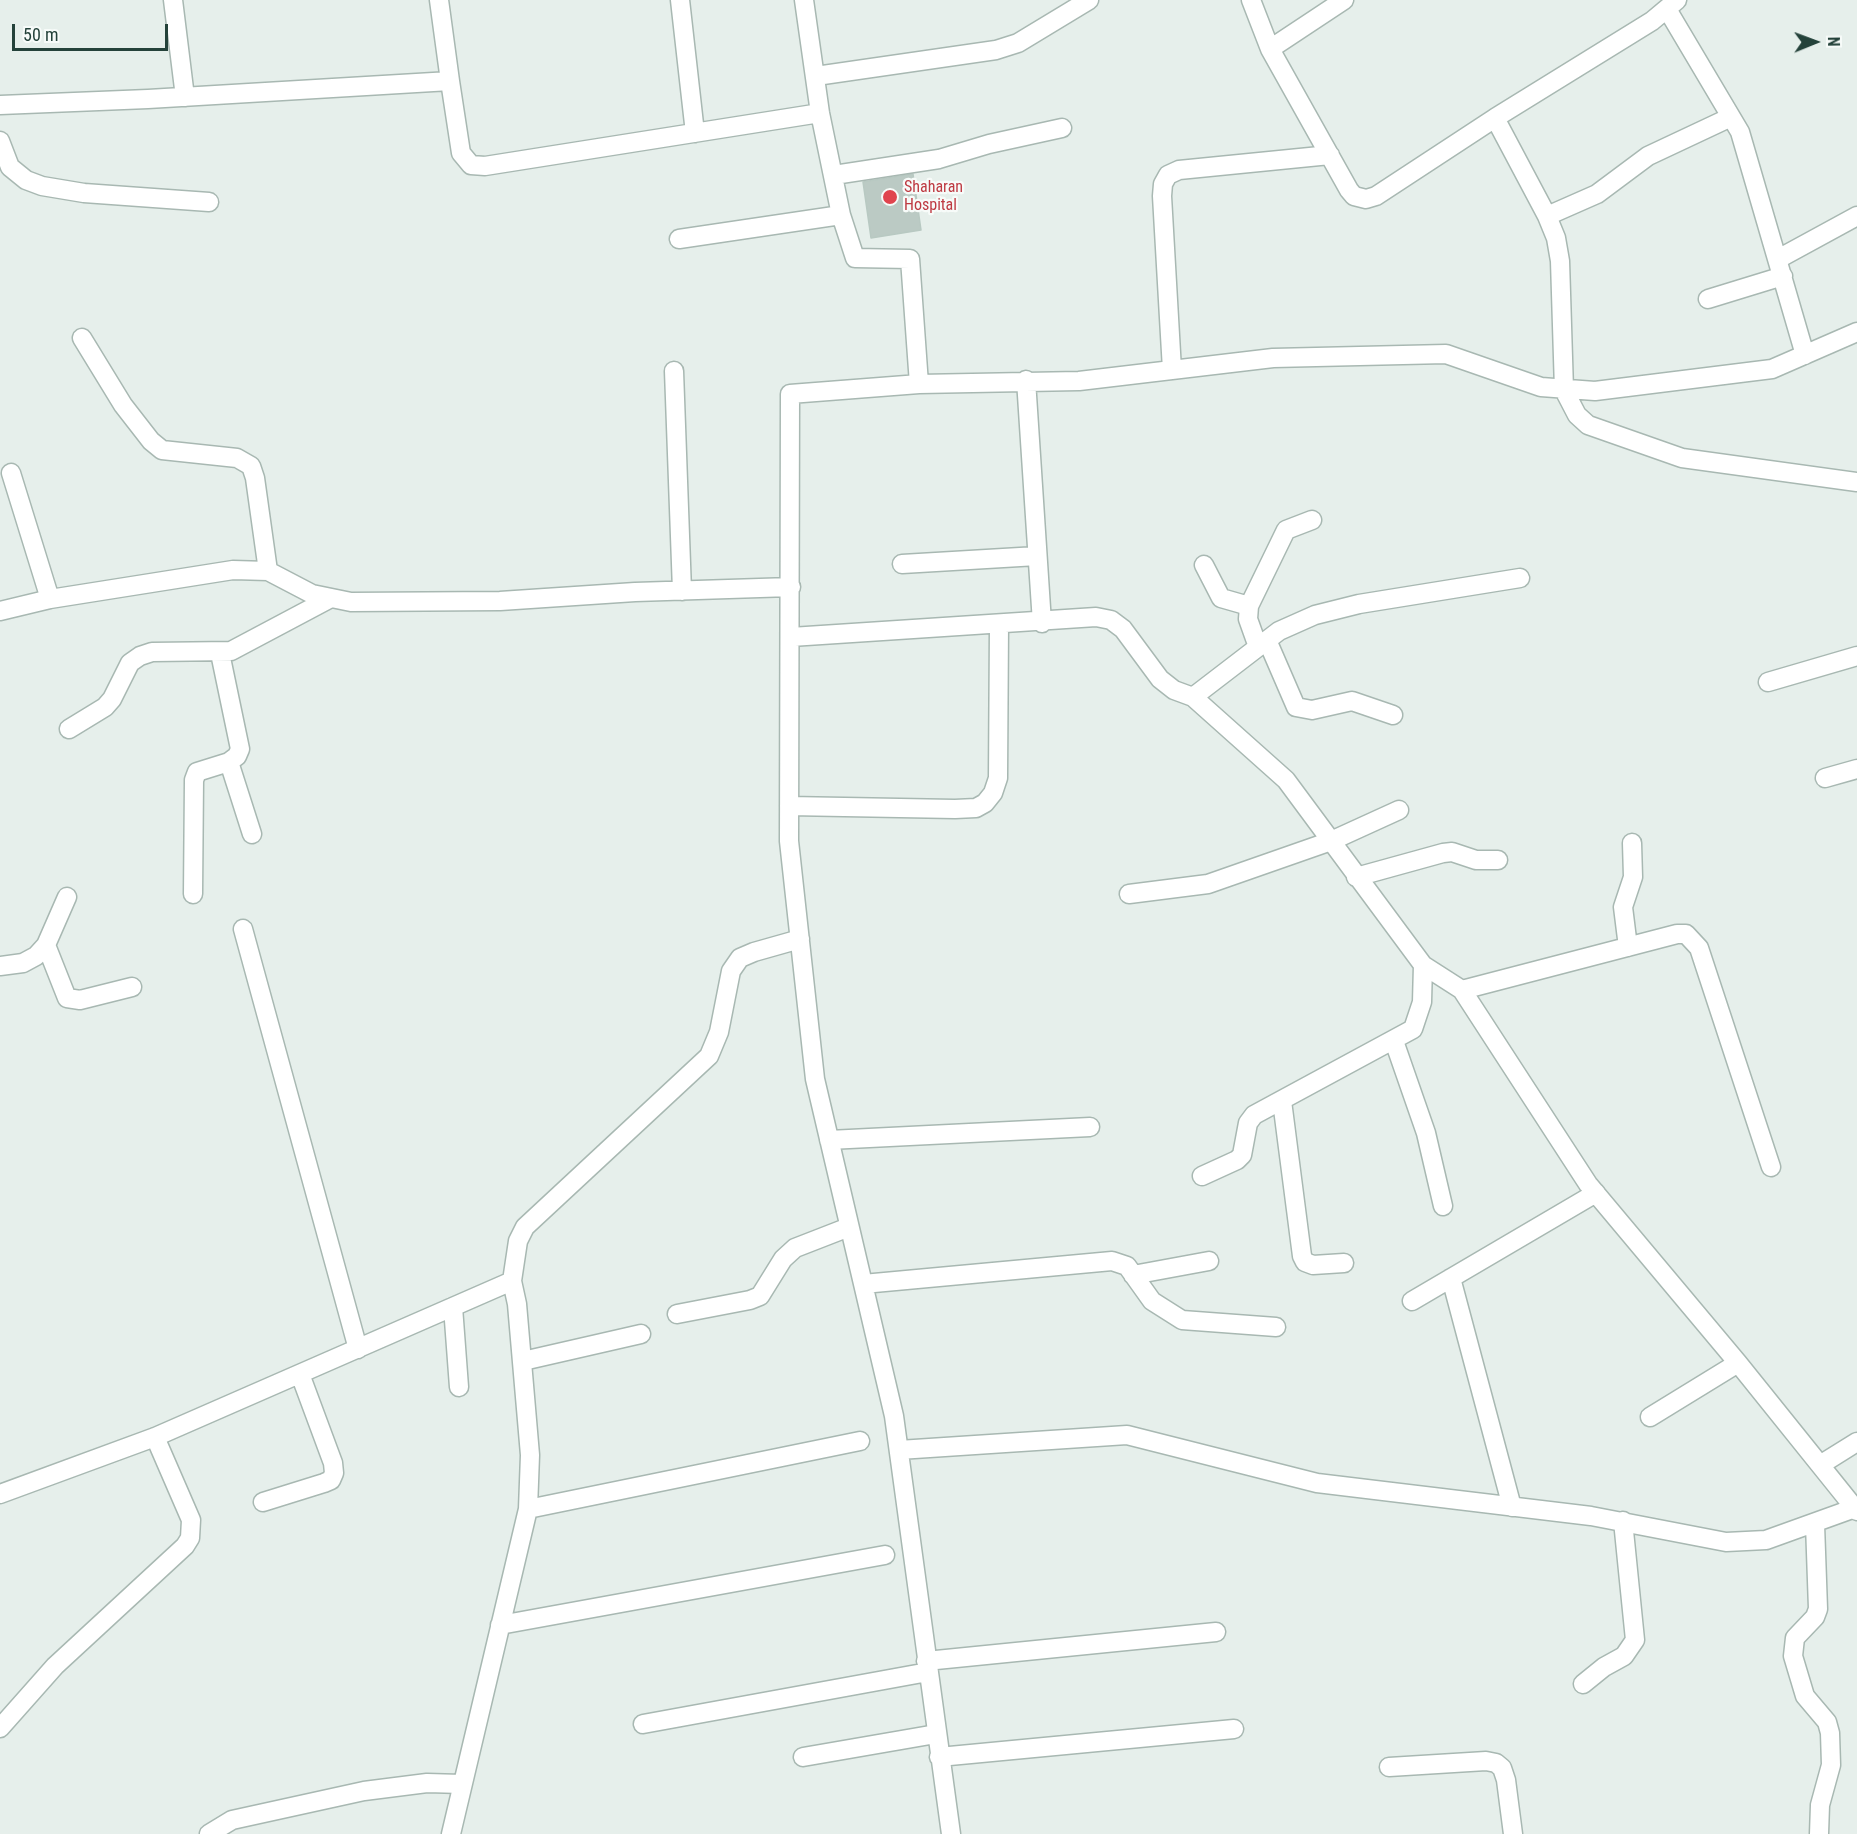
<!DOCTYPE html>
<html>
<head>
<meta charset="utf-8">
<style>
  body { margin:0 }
  #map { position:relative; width:1857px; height:1834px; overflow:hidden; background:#e6efeb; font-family:"Roboto Condensed",sans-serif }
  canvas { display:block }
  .north { position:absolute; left:1785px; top:12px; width:60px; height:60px; -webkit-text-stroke:4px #f7fbf9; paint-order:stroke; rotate:89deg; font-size:16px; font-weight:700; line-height:24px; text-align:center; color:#24423a }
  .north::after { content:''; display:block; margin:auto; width:21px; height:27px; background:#24423a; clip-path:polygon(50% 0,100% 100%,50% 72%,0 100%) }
  .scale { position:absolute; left:12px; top:24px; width:156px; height:27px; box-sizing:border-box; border:3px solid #24423a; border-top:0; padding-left:8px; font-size:18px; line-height:21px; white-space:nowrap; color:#24423a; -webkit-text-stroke:4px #f7fbf9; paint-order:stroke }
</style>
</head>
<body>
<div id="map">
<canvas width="1857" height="1834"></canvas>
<div class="north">N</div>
<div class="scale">50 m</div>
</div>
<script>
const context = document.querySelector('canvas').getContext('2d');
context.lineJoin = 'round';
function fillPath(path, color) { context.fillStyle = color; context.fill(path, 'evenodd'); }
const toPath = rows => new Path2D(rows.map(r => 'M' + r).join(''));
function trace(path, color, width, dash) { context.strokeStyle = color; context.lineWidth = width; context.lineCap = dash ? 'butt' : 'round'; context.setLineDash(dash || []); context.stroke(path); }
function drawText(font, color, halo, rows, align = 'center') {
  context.font = font + ' "Roboto Condensed",sans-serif'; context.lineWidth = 4.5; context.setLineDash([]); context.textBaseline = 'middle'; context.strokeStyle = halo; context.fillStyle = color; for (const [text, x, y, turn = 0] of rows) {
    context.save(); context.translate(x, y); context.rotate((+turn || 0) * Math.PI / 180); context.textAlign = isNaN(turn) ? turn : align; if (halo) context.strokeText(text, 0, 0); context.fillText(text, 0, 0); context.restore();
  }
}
const building = toPath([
  [913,174,921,230,871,238,863,182,913,174]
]);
fillPath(building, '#bbcac4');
trace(building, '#b8c9c2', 1.5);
const minor = toPath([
  [173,0,185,97],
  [439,0,450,81],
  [680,0,695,133],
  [804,0,820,113,841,215,855,258,910,259,919,384],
  [1251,0,1270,49,1349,190,1354,196,1366,199,1376,196,1495,118,1652,21,1677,0],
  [1667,9,1740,132,1805,355],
  [1270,49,1344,0],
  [816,76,996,50,1018,43,1089,0],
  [0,105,148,99,450,81,461,153,471,165,485,166,820,113],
  [1495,118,1547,216,1556,238,1560,261,1564,390,1577,415,1588,425,1682,458,1857,482],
  [0,141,10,167,26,180,42,186,84,193,209,202],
  [834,175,939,159,989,144,1062,128],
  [1547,216,1597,194,1648,156,1731,117],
  [679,239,841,215],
  [1778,259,1857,216],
  [1708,299,1783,276],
  [82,338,123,405,151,441,162,450,237,458,251,466,255,478,268,571],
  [1172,370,1162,196,1163,184,1168,175,1179,170,1330,155],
  [674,371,682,591],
  [1026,380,1042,623],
  [11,473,50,599],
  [902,564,1037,556],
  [1204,565,1221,598,1249,606],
  [0,611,50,599,233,570,268,571,312,594,351,602,500,601,635,592,791,587],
  [791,637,1096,617,1111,620,1123,629,1160,679,1174,690,1193,697,1286,780,1423,965,1462,990,1588,1184,1738,1363,1857,1511],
  [1267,640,1296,707,1312,710,1352,701,1393,715],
  [1258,647,1248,619,1249,606,1286,530,1312,520],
  [1768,682,1857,656],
  [1193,697,1279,631,1315,615,1359,604,1520,578],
  [69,729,105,707,112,699,130,663,140,656,152,652,231,651,329,599],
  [229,762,252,834],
  [1825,778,1857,769],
  [789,806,955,809,976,808,985,803,993,793,998,778,999,625],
  [1356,877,1443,853,1452,852,1476,860,1498,860],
  [193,894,194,780,197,772,229,762,237,756,240,749,220,653],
  [1129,894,1208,884,1331,841,1399,810],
  [243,929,358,1349],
  [46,945,67,998,80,1000,132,987],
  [1628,947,1623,907,1633,877,1632,843],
  [0,966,23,963,36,956,46,945,67,897],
  [1462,990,1677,934,1686,934,1699,948,1771,1167],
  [1394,1041,1426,1133,1443,1206],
  [1282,1101,1302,1256,1305,1262,1313,1265,1344,1263],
  [829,1140,1090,1127],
  [1202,1176,1237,1160,1242,1155,1248,1123,1254,1115,1413,1029,1422,1002,1423,965],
  [1133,1275,1209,1261],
  [1451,1278,1512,1507],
  [863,1284,1112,1261,1127,1266,1152,1301,1182,1320,1276,1327],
  [1412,1301,1596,1193],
  [453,1307,459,1387],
  [677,1314,750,1300,760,1296,783,1259,795,1248,849,1227],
  [523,1361,641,1334],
  [1650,1417,1738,1363],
  [899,1450,1127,1435,1317,1483,1591,1516,1726,1542,1766,1540,1855,1508],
  [1820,1465,1857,1442],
  [0,1494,155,1437,512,1281],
  [263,1502,324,1483,331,1480,334,1473,333,1463,300,1374],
  [528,1509,860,1441],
  [1815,1524,1818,1609,1815,1617,1795,1638,1793,1656,1805,1696,1827,1722,1830,1733,1831,1765,1820,1805,1819,1834],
  [500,1625,885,1555],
  [926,1661,1216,1632],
  [1583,1684,1604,1667,1624,1656,1635,1640,1623,1521],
  [643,1724,928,1672],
  [0,1728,55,1666,185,1546,190,1538,191,1520,155,1437],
  [803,1757,936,1734],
  [939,1757,1234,1729],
  [1389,1767,1486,1761,1496,1763,1502,1768,1506,1780,1513,1834],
  [209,1834,232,1820,364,1791,427,1783,462,1784],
  [451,1834,528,1509,530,1455,517,1304,512,1281,518,1241,525,1227,709,1056,719,1032,731,971,740,958,754,952,800,939],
  [951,1834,894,1416,815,1079,789,841,790,394,919,384,1079,381,1273,358,1446,354,1541,387,1595,391,1772,369,1857,332]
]);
trace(minor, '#a8b8b2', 21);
trace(minor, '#fff', 18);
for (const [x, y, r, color] of [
  [890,197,8,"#e0444e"]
]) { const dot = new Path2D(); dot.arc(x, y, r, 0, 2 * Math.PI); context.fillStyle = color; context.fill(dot); trace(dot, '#f7fbf9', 2); }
drawText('16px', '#be3a42', '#f7fbf9', [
  ["Shaharan",904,188],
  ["Hospital",904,206]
], 'left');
</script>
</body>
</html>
